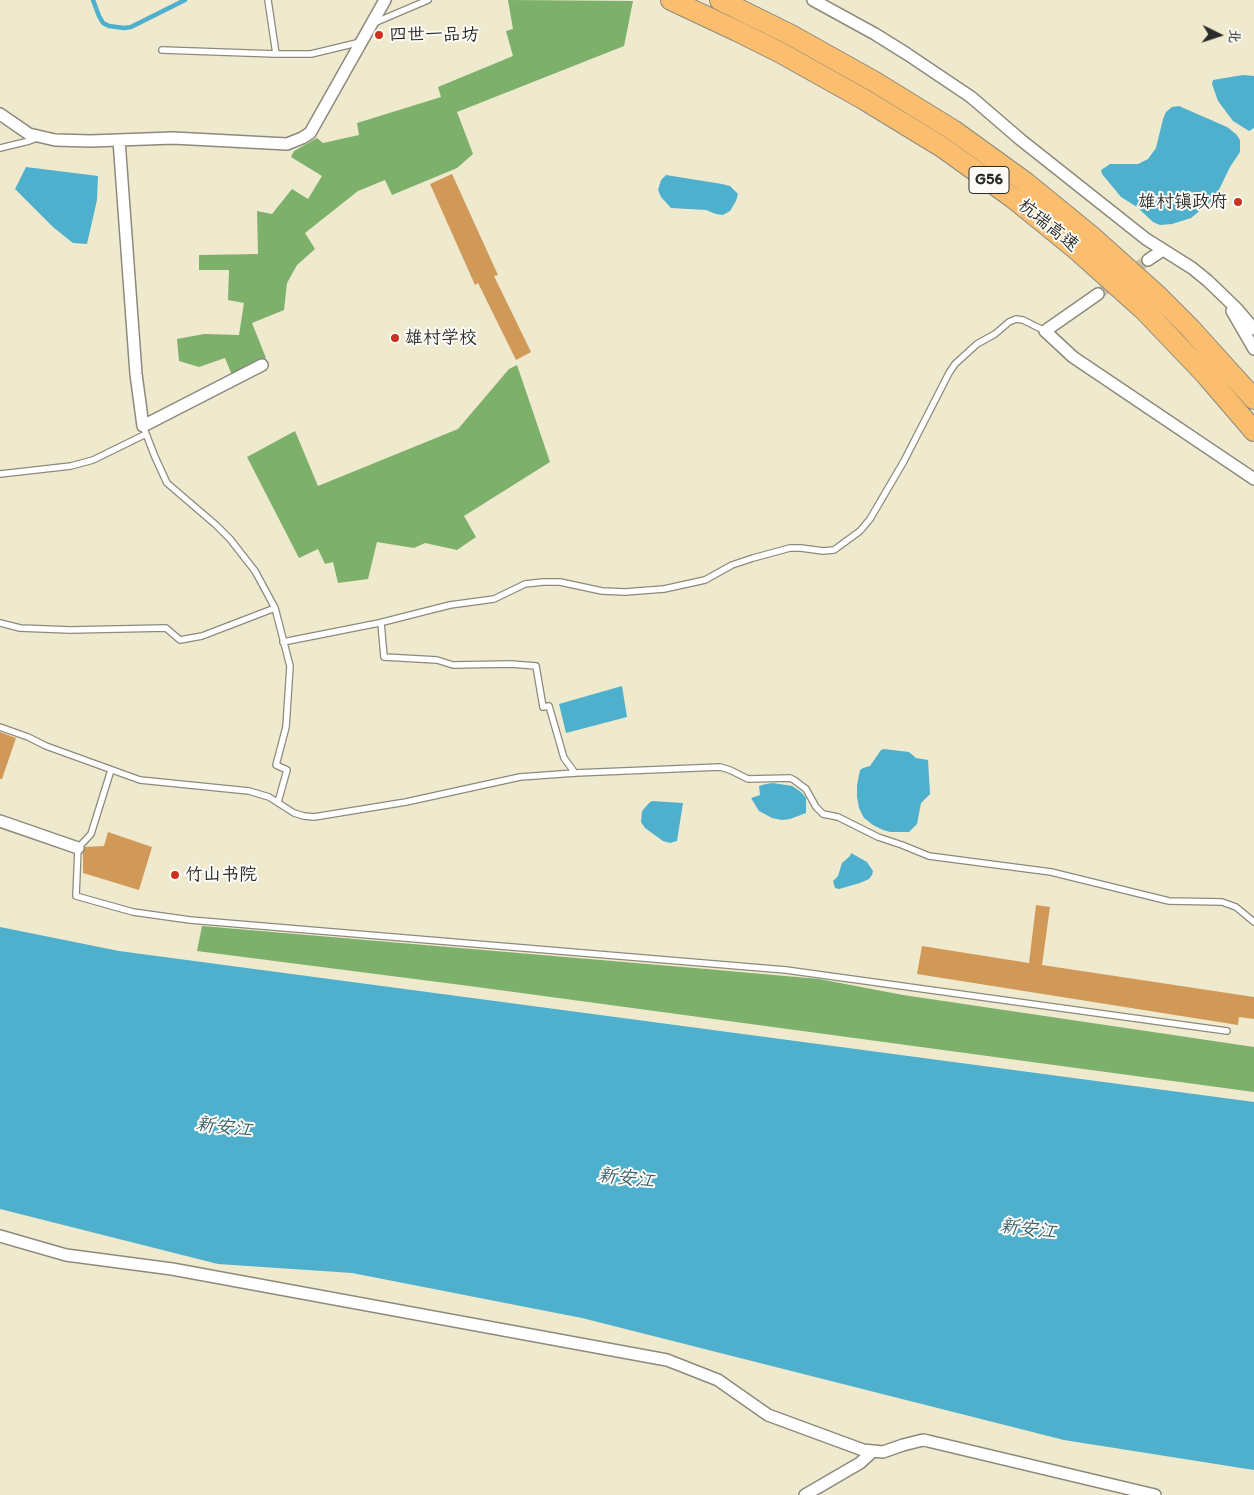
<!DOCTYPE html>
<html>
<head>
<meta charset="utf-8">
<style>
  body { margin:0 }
  #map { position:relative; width:1254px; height:1495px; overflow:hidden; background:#efe9ce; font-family:Itim,"LXGW WenKai TC",sans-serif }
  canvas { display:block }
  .north { position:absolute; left:1194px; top:10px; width:50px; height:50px; -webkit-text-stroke:4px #fdfcf7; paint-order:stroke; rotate:94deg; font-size:14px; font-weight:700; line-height:20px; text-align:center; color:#2b2b2b }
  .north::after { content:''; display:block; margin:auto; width:18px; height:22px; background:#2b2b2b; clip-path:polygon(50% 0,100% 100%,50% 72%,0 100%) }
</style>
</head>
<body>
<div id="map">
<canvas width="1254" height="1495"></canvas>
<div class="north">北</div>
</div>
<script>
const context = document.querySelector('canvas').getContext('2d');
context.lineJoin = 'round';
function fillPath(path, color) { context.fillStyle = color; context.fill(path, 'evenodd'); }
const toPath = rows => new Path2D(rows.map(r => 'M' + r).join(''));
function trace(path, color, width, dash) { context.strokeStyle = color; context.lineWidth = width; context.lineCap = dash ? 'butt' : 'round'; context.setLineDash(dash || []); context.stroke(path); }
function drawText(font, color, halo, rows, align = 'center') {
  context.font = font + ' Itim,"LXGW WenKai TC",sans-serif'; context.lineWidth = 4; context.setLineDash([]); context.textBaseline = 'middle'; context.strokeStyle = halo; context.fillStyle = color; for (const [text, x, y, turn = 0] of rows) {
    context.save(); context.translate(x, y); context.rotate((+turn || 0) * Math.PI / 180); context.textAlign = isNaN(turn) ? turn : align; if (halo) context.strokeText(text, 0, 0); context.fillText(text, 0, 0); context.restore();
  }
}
fillPath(toPath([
  [508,0,633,1,624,46,457,112,473,154,457,168,392,195,385,180,358,191,305,233,315,249,297,265,287,283,284,310,252,323,266,358,232,375,225,358,199,367,179,361,177,339,204,334,239,335,244,303,228,300,229,270,199,270,199,255,258,254,257,211,272,214,292,189,308,199,322,176,291,157,294,151,317,138,323,143,359,135,357,123,441,97,438,87,513,56,506,31,513,29],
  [517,365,550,462,464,516,476,537,457,550,425,543,414,548,377,542,368,579,338,583,333,562,325,564,318,549,299,558,247,457,295,431,318,486,458,429,509,369],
  [202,926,706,969,819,979,903,995,1254,1047,1254,1092,477,987,197,951]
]), '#7cb06b');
fillPath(toPath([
  [1243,75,1254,76,1254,128,1249,131,1233,121,1218,101,1212,84,1213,80],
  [1179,106,1227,127,1236,134,1240,140,1240,152,1230,167,1215,198,1191,218,1172,224,1160,225,1153,222,1137,207,1121,197,1102,174,1101,170,1110,164,1138,164,1148,159,1156,148,1163,119,1166,112,1172,107],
  [26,167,98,176,97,200,87,244,73,243,53,227,15,189],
  [666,175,722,184,730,186,738,194,736,201,730,211,723,215,716,214,706,210,671,208,661,197,658,190,661,180],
  [622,686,627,717,566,733,559,704],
  [884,749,909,752,916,758,928,760,930,794,921,803,917,824,909,832,890,832,883,830,873,825,864,818,859,808,857,797,857,785,860,770,863,768,870,766,881,750],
  [773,783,792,786,801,792,806,798,806,813,790,819,782,820,772,818,759,811,751,798,760,795,759,786,766,784],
  [652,801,683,803,677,841,670,843,663,841,645,828,641,822,642,811,649,803],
  [851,853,867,862,873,871,872,875,869,879,860,883,839,889,835,888,833,881,838,876,842,863,850,856],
  [0,927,119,951,1254,1102,1254,1470,1064,1440,582,1318,352,1273,218,1264,0,1209]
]), '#4eb0cd');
trace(toPath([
  [93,0,99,16,103,23,109,26,124,28,131,27,185,0]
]), '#4eb0cd', 4.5);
fillPath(toPath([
  [452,174,498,275,494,276,531,352,516,360,478,283,475,285,430,184],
  [0,732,16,738,2,779,0,779],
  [108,832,152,847,139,890,83,873,83,853,85,847,104,846],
  [1036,905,1050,907,1042,965,1254,997,1254,1019,1239,1017,1238,1025,917,974,922,946,1029,963]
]), '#d19957');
trace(toPath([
  [1098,294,1148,260]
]), '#c8c3ad', 11, [11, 5.5]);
const lane = toPath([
  [268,0,276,54],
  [374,23,428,0],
  [162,50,276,54,311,54,361,42],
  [0,148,29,141,37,138],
  [143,426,155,457,167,483,216,525,230,539,255,571,275,608,290,666,286,727,276,765,287,770,278,802],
  [0,474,71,466,93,460,146,434],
  [0,623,20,628,70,630,166,628,180,640,202,636,275,608],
  [381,623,384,657,437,660,453,665,511,664,536,666,543,707,549,706,564,758,575,773],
  [283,642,379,623,450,605,494,599,525,584,543,582,560,582,602,591,625,592,664,589,705,580,732,565,753,558,790,548,801,548,823,551,834,550,860,531,870,519,904,461,949,373,955,364,977,344,995,334,1009,322,1016,319,1023,320,1045,331],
  [0,727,28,737,46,746,140,780,249,791,269,797,294,813,304,816,314,817,406,802,520,777,575,773,720,767,730,770,748,779,790,778,794,780,806,789,816,807,823,814,838,817,878,837,902,845,929,856,1051,872,1169,901,1222,902,1236,907,1254,922],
  [111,770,91,834,78,848,76,896,133,912,190,920,786,970,1227,1031]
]);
const street = toPath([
  [813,0,875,34,907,54,971,97,1021,140,1146,239,1192,268,1208,281,1237,309,1254,329],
  [0,114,29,134,55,140,91,141,173,138,287,144,302,138,310,133,385,0],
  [119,140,136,374,143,426,262,365],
  [1148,260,1163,250],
  [1098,294,1045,331,1073,357,1254,479],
  [1232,311,1254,349],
  [0,821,78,848],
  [0,1236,66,1255,172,1269,667,1360,718,1380,768,1415,863,1450,883,1452,903,1445,923,1440,928,1441,1155,1495],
  [805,1495,860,1463,872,1452]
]);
const highway = toPath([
  [671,0,737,31,781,53,865,100,942,147,1013,198,1077,250,1144,310,1206,375,1254,431],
  [720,0,791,35,875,82,953,130,1025,182,1090,235,1158,296,1190,328,1254,399]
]);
trace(lane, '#8d8a7c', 8);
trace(street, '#8d8a7c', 14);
trace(highway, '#8d8a7c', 22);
trace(lane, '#fff', 5.5);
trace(street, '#fff', 11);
trace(highway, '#fbbd6e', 20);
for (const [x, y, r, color] of [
  [379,35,5,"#c8321e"],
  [1238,202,5,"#c8321e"],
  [395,338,5,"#c8321e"],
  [175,875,5,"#c8321e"]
]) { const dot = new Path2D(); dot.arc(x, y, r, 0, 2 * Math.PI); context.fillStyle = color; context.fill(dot); trace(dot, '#fdfcf7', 2); }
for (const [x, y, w] of [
  [989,180,40]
]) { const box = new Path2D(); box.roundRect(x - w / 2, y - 13.5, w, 27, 4); context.fillStyle = '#fdfcf7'; context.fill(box); trace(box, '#2b2b2b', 1); }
drawText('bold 16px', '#2b2b2b', null, [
  ["G56",989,180]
]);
drawText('18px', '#2b2b2b', '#fdfcf7', [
  ["四世一品坊",389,35],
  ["雄村镇政府",1228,202,"right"],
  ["雄村学校",405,338],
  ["竹山书院",185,875]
], 'left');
drawText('18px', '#2b2b2b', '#fdfcf7', [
  ["杭瑞高速",1048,226,39]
]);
drawText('italic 19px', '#39606c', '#fdfcf7', [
  ["新安江",224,1128,7],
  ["新安江",626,1179,7],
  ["新安江",1028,1230,7]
]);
</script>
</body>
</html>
